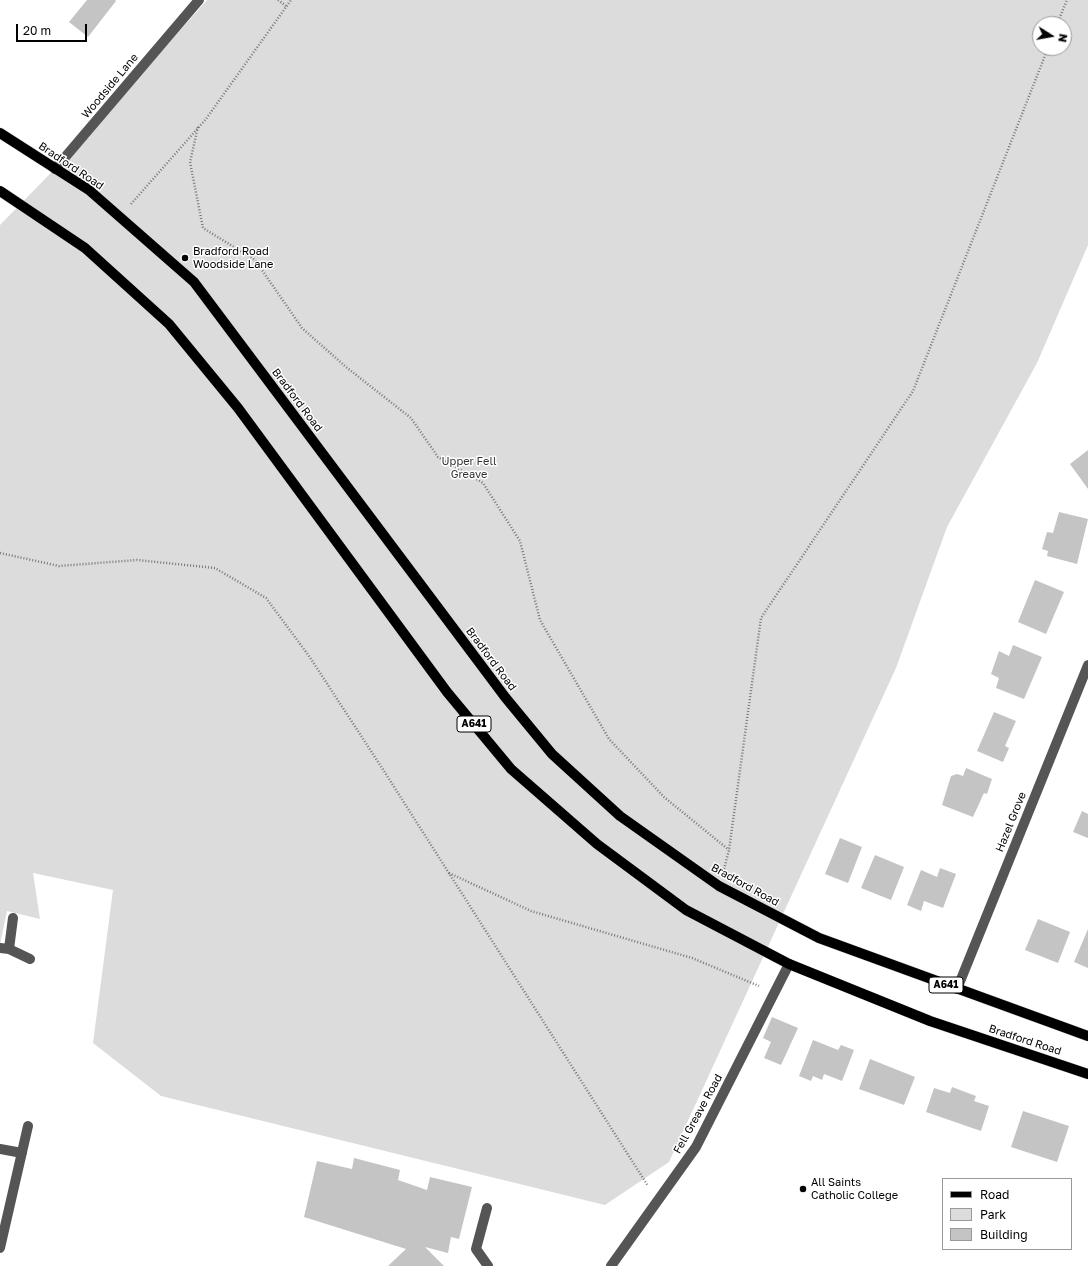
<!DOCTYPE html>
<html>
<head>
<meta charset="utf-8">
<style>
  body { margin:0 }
  #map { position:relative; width:1088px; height:1266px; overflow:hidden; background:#fff; font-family:"Golos Text",sans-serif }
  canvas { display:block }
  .legend { position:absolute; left:942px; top:1178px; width:130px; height:72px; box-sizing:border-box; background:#fff; border:1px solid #999; margin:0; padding:5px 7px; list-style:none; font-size:12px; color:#000 }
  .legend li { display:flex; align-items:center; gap:8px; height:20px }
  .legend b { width:20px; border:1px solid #999 }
  .north { position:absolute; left:1032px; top:16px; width:40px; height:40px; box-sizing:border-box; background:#fff; border:1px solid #999; border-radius:50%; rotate:101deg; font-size:11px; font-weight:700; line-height:16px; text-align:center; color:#000 }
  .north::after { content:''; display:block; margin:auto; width:14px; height:18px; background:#000; clip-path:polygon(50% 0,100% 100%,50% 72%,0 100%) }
  .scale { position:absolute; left:16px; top:24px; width:71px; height:18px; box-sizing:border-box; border:2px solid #000; border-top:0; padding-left:5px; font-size:12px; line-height:14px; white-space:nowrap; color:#000; -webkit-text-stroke:3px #fff; paint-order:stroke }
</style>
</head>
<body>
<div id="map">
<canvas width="1088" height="1266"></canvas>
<ul class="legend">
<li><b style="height:5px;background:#000"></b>Road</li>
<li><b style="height:11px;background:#dcdcdc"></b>Park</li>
<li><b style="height:11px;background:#c4c4c4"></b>Building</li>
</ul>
<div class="north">N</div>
<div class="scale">20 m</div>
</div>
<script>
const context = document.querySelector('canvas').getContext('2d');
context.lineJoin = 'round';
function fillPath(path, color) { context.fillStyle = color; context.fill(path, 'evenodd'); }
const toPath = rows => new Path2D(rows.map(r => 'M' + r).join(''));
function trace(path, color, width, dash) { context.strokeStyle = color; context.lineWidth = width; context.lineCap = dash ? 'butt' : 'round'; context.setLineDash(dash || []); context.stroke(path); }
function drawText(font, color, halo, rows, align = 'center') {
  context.font = font + ' "Golos Text",sans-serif'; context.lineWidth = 3; context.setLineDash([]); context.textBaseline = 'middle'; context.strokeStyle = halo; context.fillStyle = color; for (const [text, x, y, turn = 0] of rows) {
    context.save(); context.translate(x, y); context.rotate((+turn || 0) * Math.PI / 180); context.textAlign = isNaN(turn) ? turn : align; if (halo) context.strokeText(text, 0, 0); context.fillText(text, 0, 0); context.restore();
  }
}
fillPath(toPath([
  [207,0,1088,0,1088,245,1037,363,947,527,896,668,669,1162,605,1205,161,1096,93,1043,113,890,33,873,40,919,7,911,0,945,0,225,86,137],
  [1040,24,1064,24,1064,48,1040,48]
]), '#dcdcdc');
fillPath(toPath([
  [87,0,115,0,116,1,88,37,69,22],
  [1088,450,1088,489,1070,464],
  [1059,512,1088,519,1077,564,1047,556,1048,551,1042,549,1047,532,1053,533],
  [1035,580,1064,592,1046,634,1018,622],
  [1013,645,1042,657,1024,699,996,688,999,678,991,674,999,651,1009,656],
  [994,712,1016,721,1005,746,1009,748,1003,762,977,751],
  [966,768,992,779,987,794,984,793,973,817,942,805,951,776,957,774,963,776],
  [1082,811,1088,814,1088,838,1073,832],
  [840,838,862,847,848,883,825,874],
  [875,855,904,867,891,900,861,888],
  [940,868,956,874,943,908,924,901,921,911,907,905,921,870,937,877],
  [1038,919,1070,932,1058,963,1025,950],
  [1088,929,1088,968,1074,962],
  [772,1017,798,1028,781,1065,764,1058,771,1042,763,1038],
  [813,1040,838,1050,841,1045,854,1050,842,1081,824,1074,822,1080,813,1076,811,1081,799,1076],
  [870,1059,915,1077,904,1105,859,1089],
  [952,1087,976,1096,974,1101,989,1106,981,1131,926,1112,934,1088,950,1093],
  [1023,1111,1069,1126,1057,1162,1011,1147],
  [354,1158,400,1170,398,1180,427,1190,430,1177,472,1187,459,1239,451,1237,448,1253,425,1247,444,1266,388,1266,406,1249,304,1217,317,1161,352,1169]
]), '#c4c4c4');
const major = toPath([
  [0,133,89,190,194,282,505,697,552,754,620,816,719,886,819,938,1088,1036],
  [0,191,85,248,169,324,238,408,447,692,511,769,597,844,686,910,789,964,930,1021,1088,1074]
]);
trace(major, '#dbdbdb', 11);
trace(toPath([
  [278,0,286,6],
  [1057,24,1067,0],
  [198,127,190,162,203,228,255,260,302,328,346,367,411,418,438,457,483,483,520,541,540,620,609,739,664,797,729,850],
  [131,204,206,119,291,0],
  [0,553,59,566,137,560,215,568,266,598,309,656,384,771,648,1186],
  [724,869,729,850,761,618,913,391,1048,48],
  [449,873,531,911,692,958,759,986]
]), '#777', 2.5, [1, 2]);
trace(toPath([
  [55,169,199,0],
  [0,948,9,949,30,959],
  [9,949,13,918],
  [957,989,1088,665],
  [0,1149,22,1153],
  [487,1208,476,1249,488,1266],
  [0,1248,28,1126],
  [611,1266,696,1147,789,964]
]), '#555', 10);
trace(major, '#000', 10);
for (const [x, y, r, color] of [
  [185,258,4,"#000"],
  [803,1189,4,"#000"]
]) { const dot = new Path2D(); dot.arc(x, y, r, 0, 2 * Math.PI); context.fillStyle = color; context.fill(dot); trace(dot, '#fff', 1.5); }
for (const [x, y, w] of [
  [474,724,34],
  [946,985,34]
]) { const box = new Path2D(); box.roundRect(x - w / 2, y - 8, w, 16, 3); context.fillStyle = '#fff'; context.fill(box); trace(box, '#000', 1); }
drawText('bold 10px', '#000', null, [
  ["A641",474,724],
  ["A641",946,985]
]);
drawText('11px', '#000', '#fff', [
  ["Woodside Lane",110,86,-50],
  ["Bradford Road",71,166,34],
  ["Bradford Road",297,400,53],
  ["Bradford Road",491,659,53],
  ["Hazel Grove",1011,822,-68],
  ["Bradford Road",745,885,29],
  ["Bradford Road",1025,1040,18],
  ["Fell Greave Road",698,1114,-61]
]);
drawText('11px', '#000', '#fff', [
  ["Bradford Road",193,252],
  ["Woodside Lane",193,265],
  ["All Saints",811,1183],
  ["Catholic College",811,1196]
], 'left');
drawText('11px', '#333', '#fff', [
  ["Upper Fell",469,462],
  ["Greave",469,475]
]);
</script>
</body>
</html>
